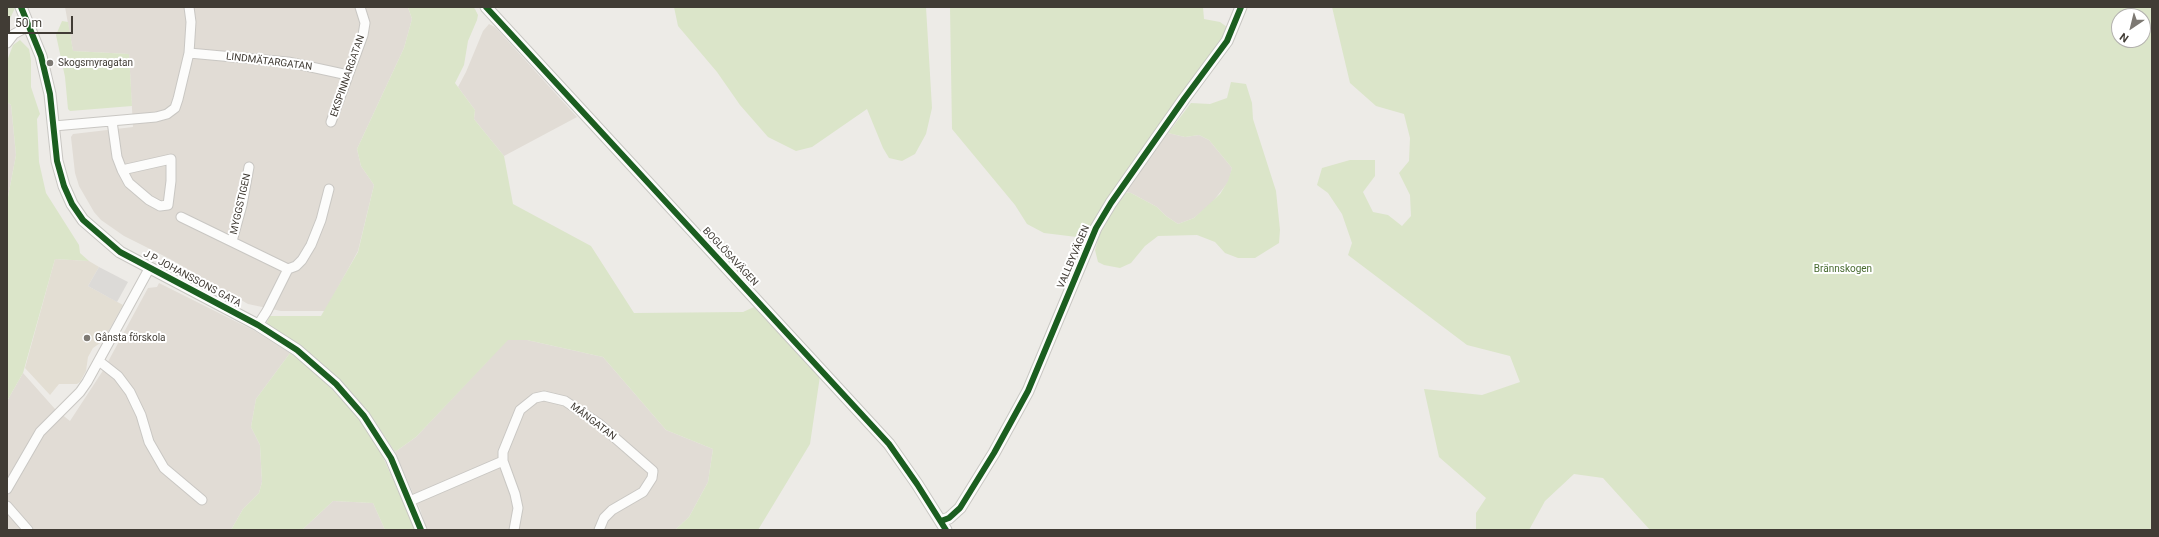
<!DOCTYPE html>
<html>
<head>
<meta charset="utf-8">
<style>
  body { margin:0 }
  #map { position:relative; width:2159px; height:537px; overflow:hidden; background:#edebe7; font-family:Roboto,sans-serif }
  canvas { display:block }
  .frame { position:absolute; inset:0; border:8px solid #413c35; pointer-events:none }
  .north { position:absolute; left:2111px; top:8px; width:40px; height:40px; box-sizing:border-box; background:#fff; border:1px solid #b3b1ae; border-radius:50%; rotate:215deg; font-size:11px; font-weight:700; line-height:16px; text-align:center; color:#413c35 }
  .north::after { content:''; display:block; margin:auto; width:14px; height:18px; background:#7d7973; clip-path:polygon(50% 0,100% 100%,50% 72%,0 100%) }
  .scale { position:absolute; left:8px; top:16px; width:65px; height:18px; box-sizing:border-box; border:2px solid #413c35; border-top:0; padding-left:5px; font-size:12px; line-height:14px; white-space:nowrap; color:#413c35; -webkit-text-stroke:3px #fff; paint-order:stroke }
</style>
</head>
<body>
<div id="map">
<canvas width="2159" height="537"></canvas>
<div class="frame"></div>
<div class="north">N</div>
<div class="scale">50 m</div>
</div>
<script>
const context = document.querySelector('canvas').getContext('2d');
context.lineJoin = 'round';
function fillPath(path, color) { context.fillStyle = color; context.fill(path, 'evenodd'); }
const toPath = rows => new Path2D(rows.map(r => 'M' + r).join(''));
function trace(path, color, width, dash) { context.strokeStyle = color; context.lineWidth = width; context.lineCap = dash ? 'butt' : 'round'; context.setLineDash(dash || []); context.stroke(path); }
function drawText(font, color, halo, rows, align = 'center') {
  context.font = font + ' Roboto,sans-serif'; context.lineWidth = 4; context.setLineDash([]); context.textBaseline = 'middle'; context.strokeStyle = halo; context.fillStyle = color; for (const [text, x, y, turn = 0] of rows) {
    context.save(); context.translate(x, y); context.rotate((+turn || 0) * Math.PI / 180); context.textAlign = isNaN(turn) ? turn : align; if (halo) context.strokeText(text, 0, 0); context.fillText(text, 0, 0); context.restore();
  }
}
fillPath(toPath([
  [65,7,408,7,412,19,404,48,357,149,361,166,374,185,358,251,325,311,281,311,248,304,170,259,124,236,101,220,94,212,79,186,75,173,71,137,73,134,133,127,129,54,73,51],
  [489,24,495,27,577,117,504,156,474,119,475,110,458,87,466,72,483,31],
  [7,102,11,105,16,155,7,202],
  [1168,133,1185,137,1199,135,1209,140,1232,168,1229,181,1211,204,1194,218,1178,224,1166,216,1157,207,1131,193,1123,192],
  [159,283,255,331,290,353,256,399,251,427,260,445,262,482,259,493,243,509,231,530,7,530,7,401,23,373,55,409,70,421,104,369,148,288,157,287],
  [508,339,527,340,603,357,666,430,713,449,708,482,689,517,675,530,427,530,420,509,395,452,416,437],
  [333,501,373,503,385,530,302,530]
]), '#e1dcd5');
fillPath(toPath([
  [55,259,89,261,99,267,88,286,123,305,103,341,93,348,88,357,86,371,80,382,77,384,59,384,50,395,25,368]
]), '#e3ded3');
fillPath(toPath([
  [7,7,15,8,7,25],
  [408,7,473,7,475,9,478,15,477,20,468,41,464,65,455,83,475,110,474,119,504,156,513,204,591,246,634,313,743,312,754,307,820,376,810,444,758,530,675,530,689,517,708,482,713,449,666,430,603,357,527,340,508,340,416,437,395,452,369,413,339,380,301,346,266,324,270,316,321,316,358,252,374,185,361,166,357,149,404,48,412,19],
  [674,7,926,7,932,108,926,134,915,154,902,161,889,158,883,148,867,109,812,147,796,151,768,137,740,105,717,72,678,26],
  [950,7,1203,7,1204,19,1220,22,1227,27,1223,37,1130,165,1103,205,1085,238,1044,233,1027,224,1015,205,952,129],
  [1332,7,2152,7,2152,530,1650,530,1603,478,1574,474,1545,501,1529,530,1476,530,1476,513,1486,498,1439,457,1424,389,1482,395,1520,382,1510,356,1467,345,1348,255,1352,243,1342,214,1328,193,1317,185,1322,168,1350,160,1375,160,1375,176,1363,192,1373,212,1388,215,1402,226,1411,216,1410,195,1399,173,1409,161,1410,138,1404,114,1376,106,1350,83],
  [2119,16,2143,16,2143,40,2119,40],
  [62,21,68,22,73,51,129,54,132,106,70,111,68,109,65,77,56,35],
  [20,40,29,49,31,60,31,87,40,114,37,119,39,162,46,193,79,245,80,253,89,261,55,259,23,373,7,401,7,202,16,155,11,105,7,102,7,61,13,45],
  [1231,82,1246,84,1252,103,1253,119,1276,191,1280,230,1279,243,1255,258,1238,258,1225,253,1215,242,1197,235,1158,236,1145,246,1131,263,1120,268,1104,265,1098,262,1095,250,1100,233,1111,210,1123,192,1131,193,1157,207,1166,216,1178,224,1194,218,1220,194,1228,181,1232,168,1209,140,1199,135,1185,137,1168,133,1191,103,1210,104,1227,98],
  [290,353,316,372,360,419,382,455,416,530,385,530,373,503,333,501,302,530,231,530,243,509,259,493,262,482,260,445,251,427,256,399]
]), '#dbe5c9');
fillPath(toPath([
  [99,267,128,282,117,302,88,286]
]), '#dcdad7');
const minor = toPath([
  [7,43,14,34,29,26],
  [189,53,288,62,348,75],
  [112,121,117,157,122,170,129,183,149,200,160,206,168,205,171,181,171,159,122,170],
  [331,122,363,35,365,23,360,7],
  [54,126,156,117,167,114,175,108,178,99,189,53,191,22,189,7],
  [181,217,288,269,267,311,258,325],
  [232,241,242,205,249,167],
  [288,269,296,266,302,260,311,245,321,220,329,189],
  [99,361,118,376,130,392,141,415,149,442,164,468,202,500],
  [7,489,40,432,80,392,87,382,149,269],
  [410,501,503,461],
  [7,506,28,530],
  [514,530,518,508,515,494,503,461,503,452,520,410,535,398,544,396,565,401,598,423,653,471,652,478,643,492,612,510,604,518,599,530]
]);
const tertiary = toPath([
  [21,7,41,56,50,94,57,161,64,186,72,204,83,220,120,252,258,325,297,350,336,384,364,416,391,458,421,530],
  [486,7,889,444,917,484,946,530],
  [941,521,949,518,960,508,994,453,1028,391,1096,228,1111,203,1184,99,1227,41,1241,7]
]);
trace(minor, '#c9c7c3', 11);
trace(tertiary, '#c9c7c3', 13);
trace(minor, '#fcfcfb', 9);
trace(tertiary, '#fcfcfb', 11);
trace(toPath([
  [21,7,41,56,50,94,57,161,64,186,72,204,83,220,120,252,258,325,297,350,336,384,364,416,391,458,421,530],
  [486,7,889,444,917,484,946,530],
  [941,521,949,518,960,508,994,453,1028,391,1096,228,1111,203,1184,99,1227,41,1241,7]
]), '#1b5e20', 6);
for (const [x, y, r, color] of [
  [50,63,4,"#7d7973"],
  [87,338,4,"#7d7973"]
]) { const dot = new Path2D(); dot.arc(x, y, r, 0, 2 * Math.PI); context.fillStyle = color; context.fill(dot); trace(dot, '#fff', 1.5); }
drawText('10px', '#413c35', '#fff', [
  ["LINDMÄTARGATAN",269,62,7],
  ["EKSPINNARGATAN",348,76,-71],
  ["MYGGSTIGEN",241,204,-77],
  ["BOGLÖSAVÄGEN",730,257,47],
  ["VALLBYVÄGEN",1074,257,-67],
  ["J P JOHANSSONS GATA",192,279,28],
  ["MÅNGATAN",593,422,37]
]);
drawText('10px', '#413c35', '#fff', [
  ["Skogsmyragatan",58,63],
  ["Gånsta förskola",95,338]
], 'left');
drawText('10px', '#486b30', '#fff', [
  ["Brännskogen",1843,269]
]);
</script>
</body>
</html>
